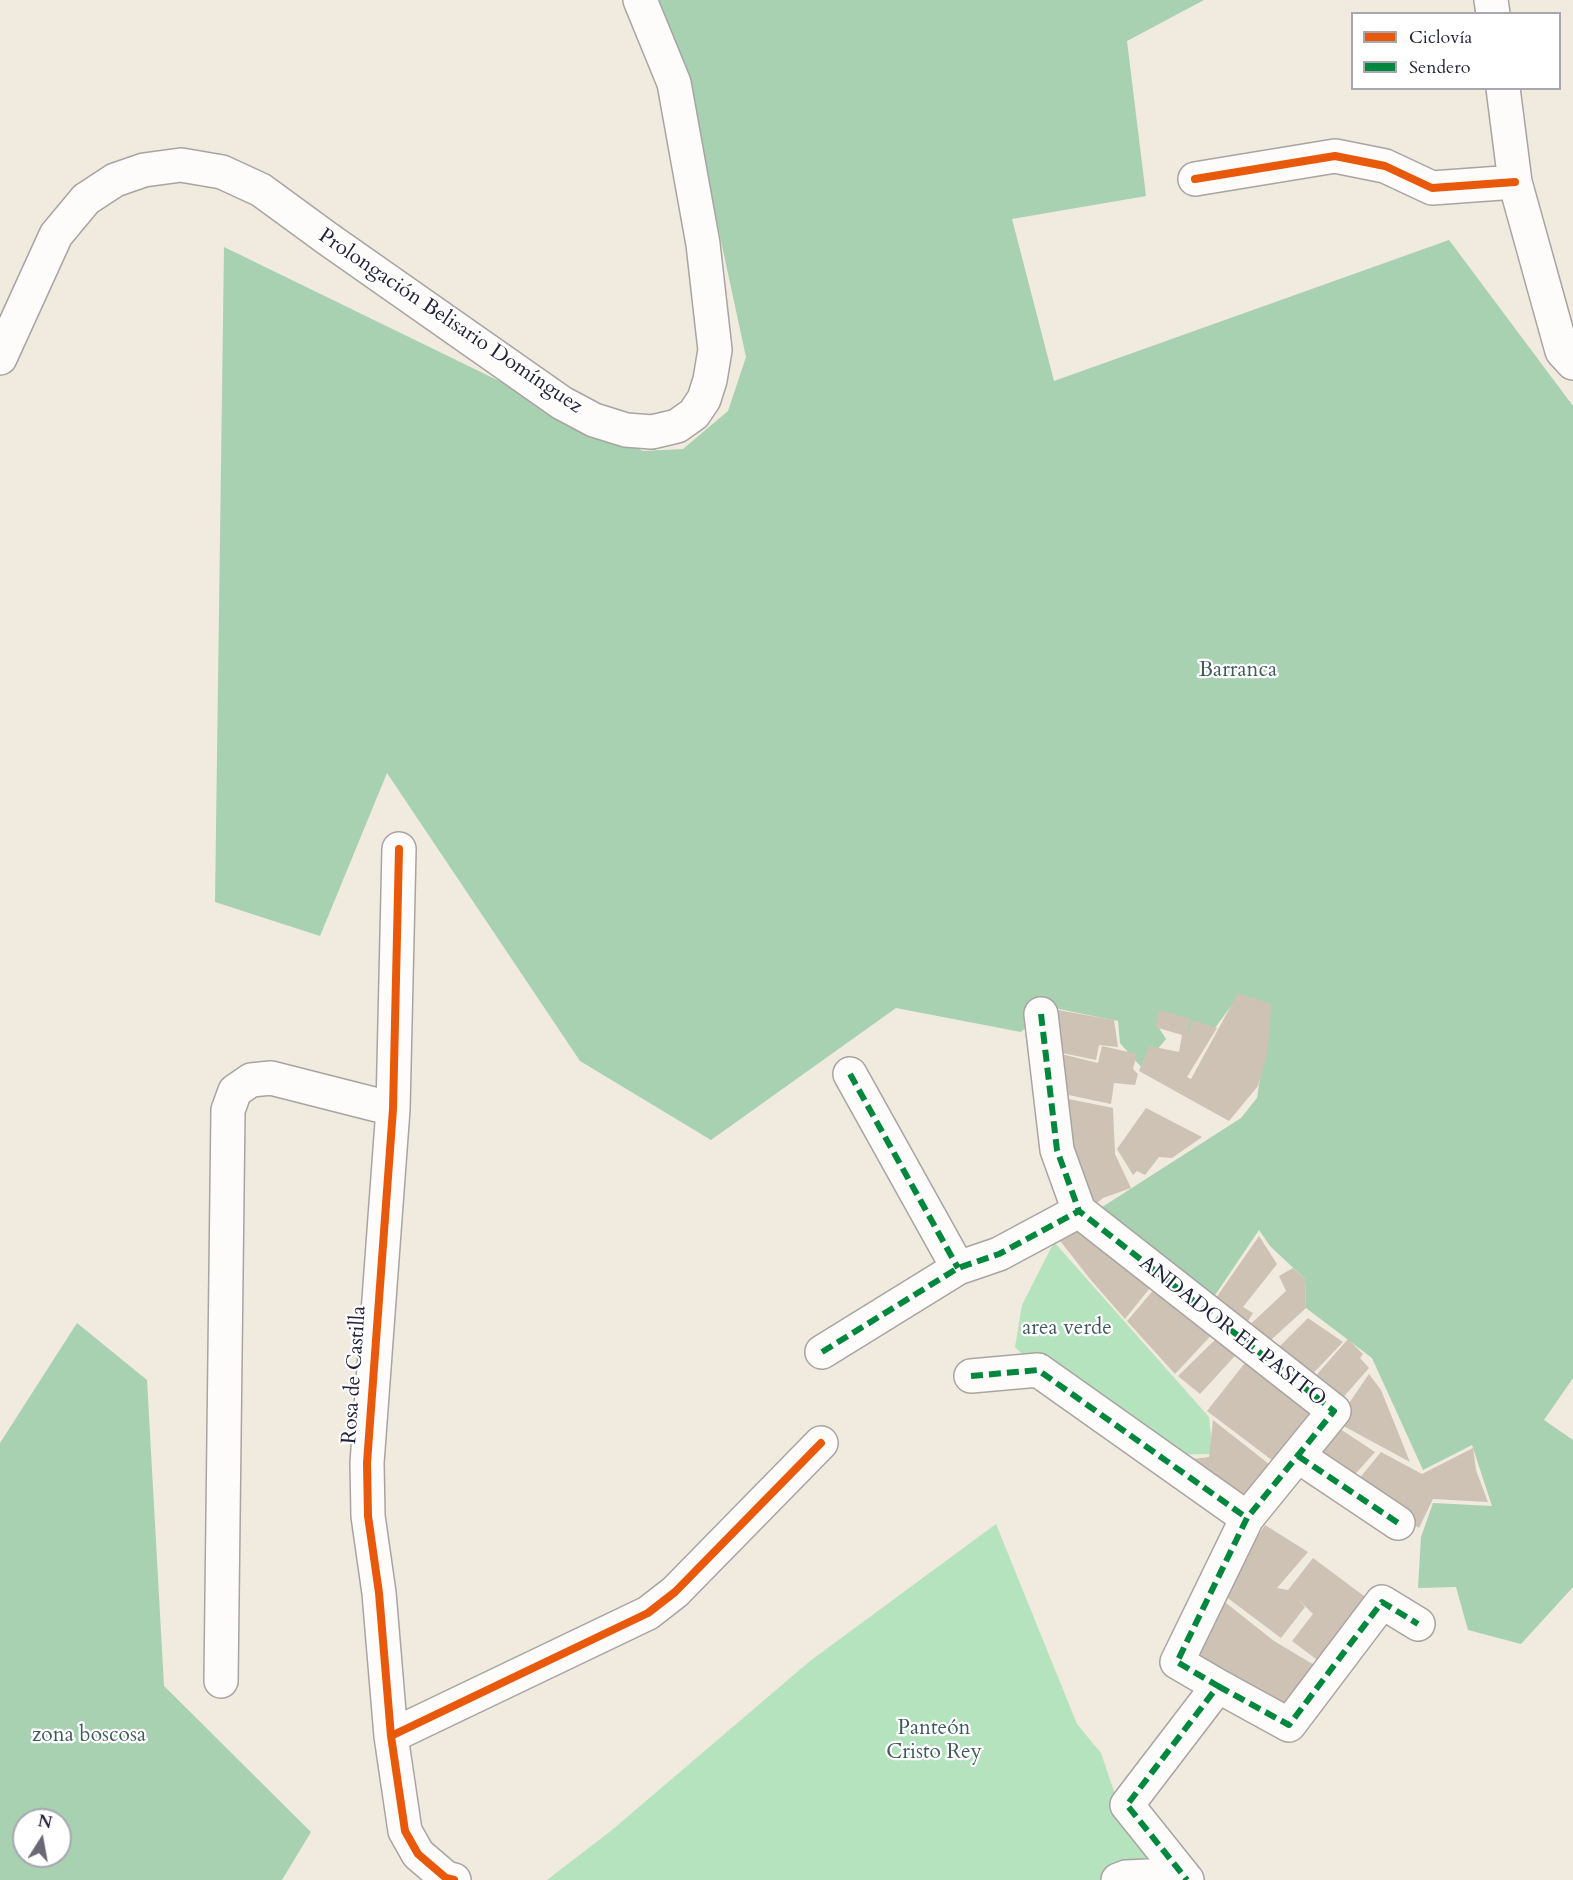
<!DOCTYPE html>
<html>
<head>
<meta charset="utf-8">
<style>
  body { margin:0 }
  #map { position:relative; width:1573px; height:1880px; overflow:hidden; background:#f0eadf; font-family:Cardo,serif }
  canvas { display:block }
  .legend { position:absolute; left:1351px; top:12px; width:210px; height:78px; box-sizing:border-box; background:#fff; border:2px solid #a7a7b1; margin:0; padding:8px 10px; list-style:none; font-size:18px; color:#22223b }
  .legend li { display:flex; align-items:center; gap:12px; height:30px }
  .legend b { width:30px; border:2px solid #a7a7b1 }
  .north { position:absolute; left:12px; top:1808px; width:60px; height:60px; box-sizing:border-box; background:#fff; border:2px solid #a7a7b1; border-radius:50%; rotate:11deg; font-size:16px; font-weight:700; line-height:24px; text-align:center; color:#22223b }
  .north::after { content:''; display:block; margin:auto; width:21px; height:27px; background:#6a6874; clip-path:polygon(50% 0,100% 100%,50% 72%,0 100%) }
</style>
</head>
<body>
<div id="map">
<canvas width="1573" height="1880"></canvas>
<ul class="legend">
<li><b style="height:8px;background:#e8590c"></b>Ciclovía</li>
<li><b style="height:8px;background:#00873e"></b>Sendero</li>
</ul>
<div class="north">N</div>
</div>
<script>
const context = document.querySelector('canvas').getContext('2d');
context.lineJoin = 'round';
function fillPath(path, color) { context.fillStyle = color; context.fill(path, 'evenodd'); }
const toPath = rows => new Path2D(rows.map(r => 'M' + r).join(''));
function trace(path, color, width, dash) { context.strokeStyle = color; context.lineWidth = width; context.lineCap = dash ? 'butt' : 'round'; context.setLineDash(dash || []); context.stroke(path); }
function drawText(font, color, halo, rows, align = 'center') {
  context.font = font + ' Cardo,serif'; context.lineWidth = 4.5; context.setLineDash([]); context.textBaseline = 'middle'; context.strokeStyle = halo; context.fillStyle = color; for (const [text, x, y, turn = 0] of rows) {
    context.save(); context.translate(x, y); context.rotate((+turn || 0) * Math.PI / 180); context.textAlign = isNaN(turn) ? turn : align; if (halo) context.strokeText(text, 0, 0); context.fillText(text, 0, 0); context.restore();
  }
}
fillPath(toPath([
  [1054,1242,1209,1417,1213,1454,1139,1455,1086,1417,1015,1347,1022,1305],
  [996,1524,1077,1724,1101,1753,1124,1821,1158,1860,1123,1880,547,1880,612,1830,810,1661]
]), '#b5e3be');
fillPath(toPath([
  [659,0,1204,0,1127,41,1146,196,1012,219,1054,381,1449,240,1573,406,1573,1378,1544,1420,1573,1440,1573,1587,1521,1644,1468,1630,1456,1587,1418,1588,1421,1537,1433,1503,1492,1506,1472,1445,1423,1470,1372,1358,1306,1308,1305,1279,1270,1246,1259,1230,1205,1310,1096,1211,1241,1118,1257,1098,1270,1015,1231,1006,1207,1039,1156,1023,1166,1039,1142,1068,1120,1043,1118,1021,1049,1007,1021,1032,896,1008,711,1140,580,1061,387,773,320,936,215,902,224,247,643,451,683,449,728,411,746,357,694,116],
  [77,1323,147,1380,164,1686,311,1832,282,1880,0,1880,0,1443],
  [24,1820,60,1820,60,1856,24,1856]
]), '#a7d1b0');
fillPath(toPath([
  [1238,993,1271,1004,1268,1051,1258,1086,1229,1121,1139,1071,1149,1046,1179,1052,1182,1035,1155,1027,1159,1010,1191,1019,1187,1031,1190,1031,1193,1020,1217,1028,1187,1077,1191,1079],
  [1052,1009,1114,1020,1118,1047,1099,1045,1096,1060,1048,1050],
  [1102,1046,1137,1054,1133,1069,1138,1074,1135,1085,1114,1083,1111,1104,1050,1091,1057,1053,1098,1063],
  [1054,1096,1113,1108,1115,1154,1131,1188,1103,1198,1092,1207],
  [1146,1108,1202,1137,1172,1158,1159,1157,1145,1175,1137,1171,1133,1175,1117,1149],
  [1076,1221,1158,1278,1125,1319,1090,1279,1054,1233],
  [1259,1236,1277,1264,1243,1307,1253,1313,1240,1334,1209,1308],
  [1293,1268,1305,1279,1306,1308,1271,1340,1242,1332,1286,1291,1279,1276],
  [1162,1280,1218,1328,1175,1374,1127,1321],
  [1308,1318,1343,1342,1304,1383,1272,1354],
  [1224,1331,1244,1346,1200,1394,1178,1376],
  [1348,1339,1363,1354,1360,1358,1369,1368,1340,1401,1312,1380],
  [1248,1359,1322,1412,1277,1464,1207,1411],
  [1369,1374,1381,1390,1410,1462,1336,1422],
  [1213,1420,1274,1468,1243,1509,1176,1461,1209,1457],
  [1334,1425,1375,1452,1349,1481,1314,1448],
  [1473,1448,1476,1470,1488,1502,1433,1499,1419,1528,1354,1485,1381,1452,1422,1474],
  [1265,1525,1308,1552,1277,1588,1288,1590,1313,1558,1368,1599,1320,1662,1292,1641,1313,1614,1298,1599,1305,1607,1281,1638,1221,1593],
  [1221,1599,1274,1641,1321,1669,1281,1713,1182,1651]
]), '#cec2b4');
const minor = toPath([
  [1491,0,1493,14],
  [1503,88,1515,182,1562,351,1573,363],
  [1195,179,1335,156,1385,166,1432,188,1515,182],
  [399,849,393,1109,367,1463,368,1516,379,1593,391,1736,405,1831,418,1854,446,1878,454,1880],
  [1041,1014,1057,1150,1079,1211],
  [850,1074,958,1268],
  [822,1352,958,1268,999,1254,1079,1211,1334,1411,1247,1518,1177,1662,1218,1686,1127,1805,1187,1880],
  [971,1376,1038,1370,1247,1518],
  [1298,1456,1398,1523],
  [221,1681,228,1110,235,1091,251,1080,271,1078,393,1109],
  [1218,1686,1289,1725,1382,1602,1418,1624],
  [391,1736,648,1613,675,1592,821,1443],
  [1118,1880,1126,1877,1171,1875,1187,1880]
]);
const major = toPath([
  [0,358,56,235,86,199,115,180,144,170,181,165,222,172,261,190,328,239,562,403,594,420,626,430,652,432,677,426,694,414,704,399,710,380,715,350,703,244,674,83,640,0]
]);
trace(minor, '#a8a4a1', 36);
trace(major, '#a8a4a1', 36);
trace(minor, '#fdfcfa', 33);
trace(major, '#fdfcfa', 33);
trace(toPath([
  [1041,1014,1057,1150,1079,1211],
  [850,1074,958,1268],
  [822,1352,958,1268,999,1254,1079,1211,1334,1411,1247,1518,1177,1662,1218,1686,1127,1805,1187,1880],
  [971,1376,1038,1370,1247,1518],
  [1298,1456,1398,1523],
  [1218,1686,1289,1725,1382,1602,1418,1624]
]), '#00873e', 6, [12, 6]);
trace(toPath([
  [1195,179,1335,156,1385,166,1432,188,1515,182],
  [399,849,393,1109,367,1463,368,1516,379,1593,391,1736,405,1831,418,1854,446,1878,454,1880],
  [391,1736,648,1613,675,1592,821,1443]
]), '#e8590c', 8);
drawText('21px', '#22223b', '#fff', [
  ["Prolongación Belisario Domínguez",450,322,34],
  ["ANDADOR EL PASITO",1232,1332,38],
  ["Rosa de Castilla",355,1375,-86]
]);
drawText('21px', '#405a5a', '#fff', [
  ["Barranca",1238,671],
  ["area verde",1067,1329],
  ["Panteón",934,1729],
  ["Cristo Rey",934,1753],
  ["zona boscosa",89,1736]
]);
</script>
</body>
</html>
